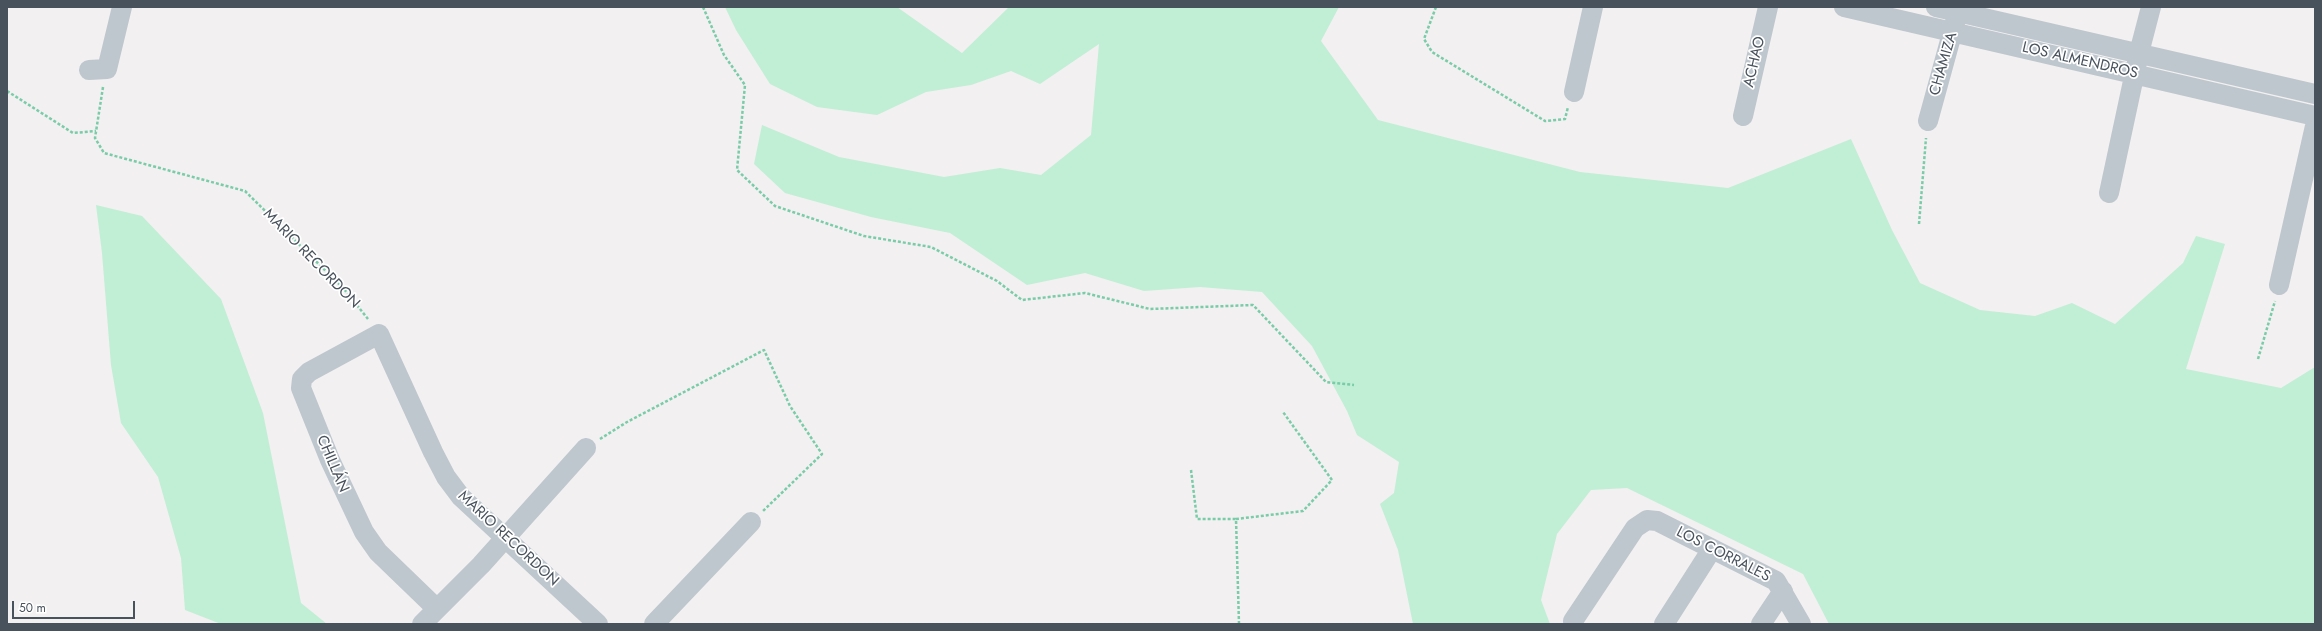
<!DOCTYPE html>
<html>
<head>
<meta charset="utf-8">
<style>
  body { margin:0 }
  #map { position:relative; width:2322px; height:631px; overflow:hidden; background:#f2f0f0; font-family:Jost,sans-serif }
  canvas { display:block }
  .frame { position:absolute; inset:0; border:8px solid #48525d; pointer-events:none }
  .scale { position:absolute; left:12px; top:601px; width:123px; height:18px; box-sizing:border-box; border:2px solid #48525d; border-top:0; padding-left:5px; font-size:12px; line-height:14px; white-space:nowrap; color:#48525d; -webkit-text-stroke:3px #fff; paint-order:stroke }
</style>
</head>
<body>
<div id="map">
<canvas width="2322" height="631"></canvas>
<div class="frame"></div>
<div class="scale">50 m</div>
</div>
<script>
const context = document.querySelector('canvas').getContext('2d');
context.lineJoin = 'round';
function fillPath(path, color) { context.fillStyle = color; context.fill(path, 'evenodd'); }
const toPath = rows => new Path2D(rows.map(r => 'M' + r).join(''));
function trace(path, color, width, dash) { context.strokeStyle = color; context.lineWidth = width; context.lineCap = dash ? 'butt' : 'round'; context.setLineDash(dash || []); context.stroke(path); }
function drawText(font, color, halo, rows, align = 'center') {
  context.font = font + ' Jost,sans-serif'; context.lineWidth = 3.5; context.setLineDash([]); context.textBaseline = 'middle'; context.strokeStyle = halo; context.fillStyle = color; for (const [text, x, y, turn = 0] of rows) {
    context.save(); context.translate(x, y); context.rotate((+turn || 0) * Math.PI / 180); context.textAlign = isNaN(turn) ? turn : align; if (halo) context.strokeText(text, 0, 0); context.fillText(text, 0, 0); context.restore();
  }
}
fillPath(toPath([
  [725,7,897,7,962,53,1009,7,1339,7,1321,41,1378,120,1580,172,1728,188,1851,139,1892,230,1920,283,1980,310,2035,316,2072,303,2115,324,2183,263,2196,236,2225,244,2186,369,2281,388,2315,367,2315,624,1829,624,1803,574,1627,488,1591,490,1557,534,1541,600,1550,624,1413,624,1398,550,1380,504,1394,493,1399,462,1357,435,1347,411,1312,346,1262,292,1200,287,1144,291,1085,273,1027,285,950,233,871,217,785,193,754,164,762,125,839,157,944,177,1000,168,1041,175,1091,135,1099,44,1040,84,1011,71,971,85,926,92,877,115,817,107,770,84,736,30],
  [96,205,142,216,221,299,263,413,301,603,327,624,221,624,185,610,181,558,158,477,121,423,111,365,102,253]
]), '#c0efd5');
trace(toPath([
  [703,7,724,55,745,85,737,170,775,206,864,236,931,247,997,281,1022,300,1085,293,1150,309,1253,305,1326,382,1354,385],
  [1436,7,1424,39,1432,52,1545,121,1565,119,1568,107],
  [103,87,95,138,104,153,245,191,344,289,368,319],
  [7,91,73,133,96,131],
  [1919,224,1926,138],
  [2258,359,2275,301],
  [600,439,627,422,764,350,790,406,822,454,763,511],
  [1191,470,1197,519,1236,519],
  [1239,624,1236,519,1303,511,1332,480,1283,412]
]), '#78cca8', 2.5, [3, 2]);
trace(toPath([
  [1844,7,2315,116],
  [1936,7,2315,94],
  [89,70,107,69,122,7],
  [1574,92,1593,7],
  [1743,116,1768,7],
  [1928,121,1956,19],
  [2109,193,2139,53,2151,7],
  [2279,285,2315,126],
  [436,608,378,552,364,532,330,460,301,388,302,379,309,372,379,334,433,452,446,477,461,497,598,624],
  [1573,621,1635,528,1647,520,1657,521,1776,581,1801,624],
  [422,624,481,565,586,448],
  [654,624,751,522],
  [1664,624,1712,549],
  [1761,624,1783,591]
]), '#bec6ce', 20);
drawText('15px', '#48525d', '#fff', [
  ["LOS ALMENDROS",2080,61,13],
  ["ACHAO",1755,62,-77],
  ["CHAMIZA",1944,64,-74],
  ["MARIO RECORDON",311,259,46],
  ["CHILLÁN",332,464,67],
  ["MARIO RECORDON",508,539,43],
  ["LOS CORRALES",1723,555,27]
]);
</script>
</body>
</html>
